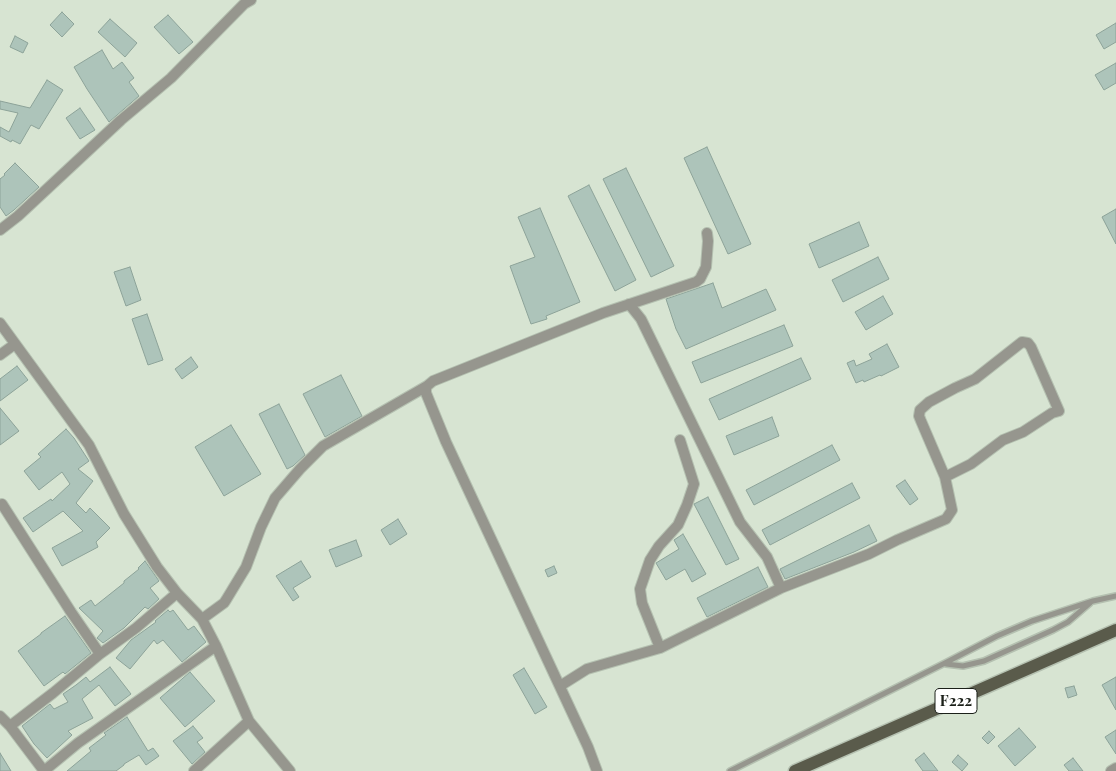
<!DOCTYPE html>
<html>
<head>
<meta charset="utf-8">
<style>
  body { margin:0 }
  canvas { display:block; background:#d7e4d2 }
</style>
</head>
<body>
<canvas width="1116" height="771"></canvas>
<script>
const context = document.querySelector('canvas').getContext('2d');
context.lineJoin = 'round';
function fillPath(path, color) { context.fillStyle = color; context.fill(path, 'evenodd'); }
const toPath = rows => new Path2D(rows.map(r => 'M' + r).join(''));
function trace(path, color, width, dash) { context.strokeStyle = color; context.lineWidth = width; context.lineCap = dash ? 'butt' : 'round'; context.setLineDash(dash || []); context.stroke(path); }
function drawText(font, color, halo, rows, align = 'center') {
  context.font = font + ' "Playfair Display",serif'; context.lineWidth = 5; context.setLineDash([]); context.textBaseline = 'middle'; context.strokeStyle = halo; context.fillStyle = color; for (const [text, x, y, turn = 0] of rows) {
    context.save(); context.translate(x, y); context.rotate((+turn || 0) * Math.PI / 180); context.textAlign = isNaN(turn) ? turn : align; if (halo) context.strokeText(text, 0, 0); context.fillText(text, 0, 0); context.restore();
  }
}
const building = toPath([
  [62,12,74,24,62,37,50,25,62,12],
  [168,15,193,42,179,54,154,27,168,15],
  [110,19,137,43,125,57,98,32,110,19],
  [1116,23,1116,42,1104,49,1096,35,1116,23],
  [15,36,28,43,23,53,10,47,15,36],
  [102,50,113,69,122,62,134,78,129,82,139,96,109,122,87,89,74,67,102,50],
  [1116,63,1116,83,1104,90,1095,75,1116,63],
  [47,80,63,90,39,129,31,125,20,144,12,140,11,142,0,136,0,127,9,132,18,113,0,109,0,101,30,108,47,80],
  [80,108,95,130,80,139,66,118,80,108],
  [707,147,751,244,728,254,684,158,707,147],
  [15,163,39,187,14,210,6,216,0,207,0,179,5,175,4,174,15,163],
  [626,168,674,266,651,277,603,179,626,168],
  [589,185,636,280,615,291,568,196,589,185],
  [540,208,580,302,546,316,547,319,531,324,510,266,535,257,518,217,540,208],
  [1116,209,1116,244,1102,217,1116,209],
  [859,222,869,246,819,268,809,244,859,222],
  [878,257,889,279,843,302,832,280,878,257],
  [130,267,141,300,126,306,114,272,130,267],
  [713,283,722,308,766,289,776,310,686,349,676,329,666,299,713,283],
  [883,296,893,314,866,330,855,312,883,296],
  [147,314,163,360,148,365,132,319,147,314],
  [784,325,793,346,701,383,692,362,784,325],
  [887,344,899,367,881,376,880,375,864,382,863,380,856,383,847,363,854,360,856,366,872,359,869,354,887,344],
  [191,357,198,367,182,379,175,369,191,357],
  [801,358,811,379,719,420,709,399,801,358],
  [17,366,28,380,0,401,0,379,17,366],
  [341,375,362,416,325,437,303,394,341,375],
  [279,404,305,455,293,466,287,469,259,414,279,404],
  [0,408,19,431,0,445,0,408],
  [772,417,779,436,734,455,726,436,772,417],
  [231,425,261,474,224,496,195,447,231,425],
  [66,429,74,438,89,461,78,469,93,481,76,503,86,513,90,508,110,528,96,542,98,547,62,566,52,548,83,531,63,511,33,532,23,518,51,499,52,501,70,484,62,472,39,490,24,471,41,457,38,454,66,429],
  [832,445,840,460,754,505,746,490,832,445],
  [905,480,918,499,910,505,896,486,905,480],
  [852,483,860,498,770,545,762,530,852,483],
  [708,497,739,559,726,565,694,504,708,497],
  [398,519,407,534,390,545,381,530,398,519],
  [869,525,877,541,854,552,785,579,780,569,869,525],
  [683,534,706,574,692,582,685,569,666,580,656,563,679,549,674,540,683,534],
  [356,540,362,556,336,567,329,550,356,540],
  [145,561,159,581,150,588,159,599,148,609,145,607,124,628,103,643,97,638,103,631,79,608,91,600,95,606,124,583,124,581,139,569,138,568,145,561],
  [301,561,311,577,293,588,299,597,293,601,276,576,301,561],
  [554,566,557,573,548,577,545,570,554,566],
  [758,567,768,587,707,617,697,598,758,567],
  [168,610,170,612,173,610,188,630,194,626,206,642,182,662,163,640,157,644,154,640,130,669,116,658,131,640,156,622,155,621,168,610],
  [65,616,91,653,65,674,63,672,44,686,18,651,41,634,41,633,65,616],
  [110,667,131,694,115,706,99,685,82,699,93,718,68,731,72,735,47,758,34,744,22,726,50,704,54,709,68,702,63,694,76,685,86,677,90,682,110,667],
  [524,668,547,707,535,714,513,675,524,668],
  [190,672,215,701,185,727,160,698,190,672],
  [1116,677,1116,710,1102,685,1116,677],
  [1074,686,1077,695,1068,698,1065,688,1074,686],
  [127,717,148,751,153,748,159,756,146,765,139,755,124,764,124,765,116,771,67,771,91,751,89,748,106,735,104,733,127,717],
  [193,726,203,738,197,742,205,752,192,764,173,741,193,726],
  [1019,728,1036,747,1015,766,998,746,1019,728],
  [1116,730,1116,754,1105,737,1116,730],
  [989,731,995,737,988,744,982,738,989,731],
  [0,753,11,771,0,771,0,753],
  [924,753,938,771,923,771,915,760,924,753],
  [958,755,968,764,962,771,952,762,958,755],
  [1073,758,1083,771,1069,771,1064,765,1073,758]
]);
fillPath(building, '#adc4ba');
trace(building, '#8da399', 1);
const service = toPath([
  [946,664,963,666,984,661,1053,630,1068,622,1090,603],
  [730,771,945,663,997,636,1032,621,1093,601,1116,596]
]);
const minor = toPath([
  [0,230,18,216,121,120,171,78,244,4,251,0],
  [629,304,641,319,740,522,767,557,781,588],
  [0,323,89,445,124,514,157,567,177,593,202,619,216,646,249,721,290,771],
  [0,355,15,344],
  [427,386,426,389,426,393,446,442,588,747,597,771],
  [2,504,71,612,100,654],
  [202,619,224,603,226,600,246,567,261,527,275,498,300,469,323,446,427,386,433,381,603,313,696,282,700,279,706,267,708,241,707,233],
  [660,648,642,603,640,589,650,560,659,546,678,525,687,505,694,484,680,440],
  [560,686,587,669,660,648,781,588,869,554,897,540,946,519,952,510,945,477,921,421,919,416,920,410,929,402,955,388,975,379,1022,342,1028,343,1031,347,1059,411,1052,413,1023,432,1003,440,971,464,945,477],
  [0,716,10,726,44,771],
  [10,726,53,693,100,654,136,628,177,593],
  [44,771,78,743,216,646],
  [194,771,249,721],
  [1111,771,1116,768]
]);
const primary = toPath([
  [795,771,1116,630]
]);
trace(service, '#b5c1b1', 8);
trace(minor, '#b5c1b1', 12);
trace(primary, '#b5c1b1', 15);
trace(service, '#96968e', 5);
trace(minor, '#96968e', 10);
trace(primary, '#5a5b4b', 12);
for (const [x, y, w] of [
  [956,701,42]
]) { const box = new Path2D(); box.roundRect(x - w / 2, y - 12.5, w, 25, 4); context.fillStyle = '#fff'; context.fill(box); trace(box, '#1b2019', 1); }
drawText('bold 15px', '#1b2019', null, [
  ["F222",956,701]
]);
</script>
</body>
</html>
